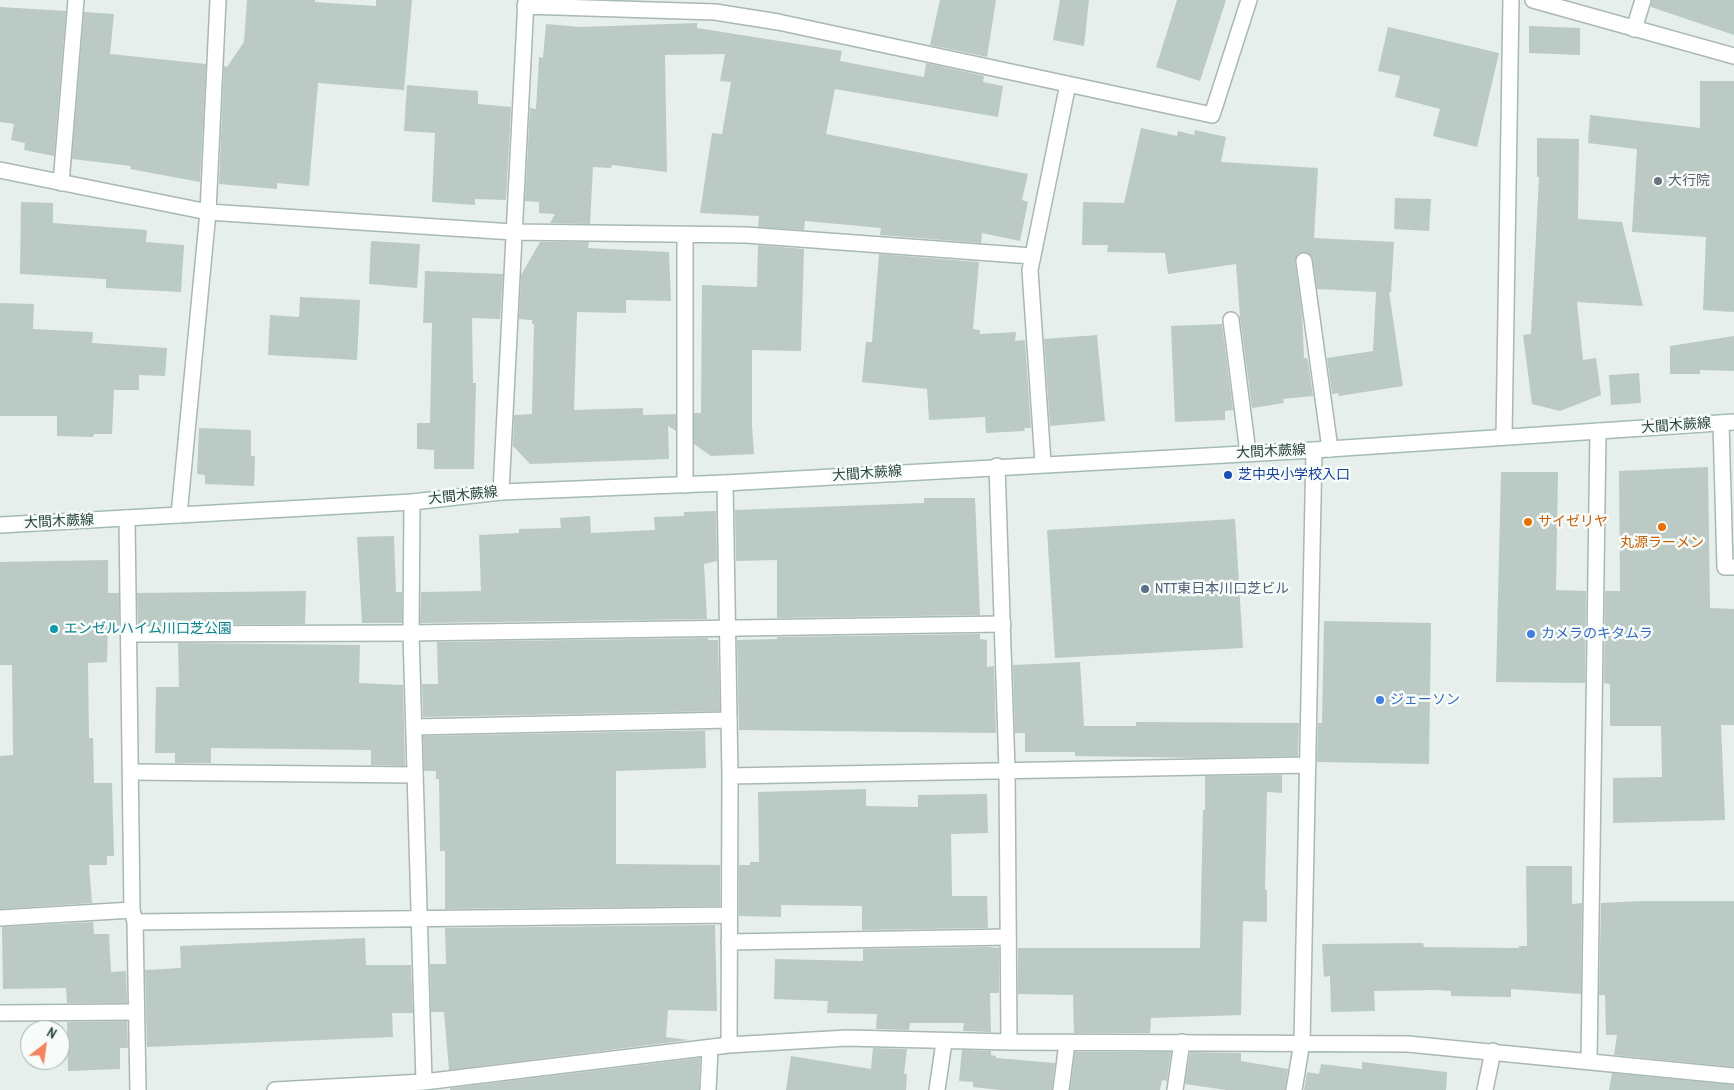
<!DOCTYPE html>
<html>
<head>
<meta charset="utf-8">
<style>
  body { margin:0 }
  #map { position:relative; width:1734px; height:1090px; overflow:hidden; background:#e6efeb; font-family:"Archivo Narrow",sans-serif }
  canvas { display:block }
  .north { position:absolute; left:20px; top:1020px; width:50px; height:50px; box-sizing:border-box; background:#f7fbf9; border:1px solid #a3b1ad; border-radius:50%; rotate:30deg; font-size:14px; font-weight:700; line-height:20px; text-align:center; color:#24423a }
  .north::after { content:''; display:block; margin:auto; width:18px; height:22px; background:#f4845f; clip-path:polygon(50% 0,100% 100%,50% 72%,0 100%) }
</style>
</head>
<body>
<div id="map">
<canvas width="1734" height="1090"></canvas>
<div class="north">N</div>
</div>
<script>
const context = document.querySelector('canvas').getContext('2d');
context.lineJoin = 'round';
function fillPath(path, color) { context.fillStyle = color; context.fill(path, 'evenodd'); }
const toPath = rows => new Path2D(rows.map(r => 'M' + r).join(''));
function trace(path, color, width, dash) { context.strokeStyle = color; context.lineWidth = width; context.lineCap = dash ? 'butt' : 'round'; context.setLineDash(dash || []); context.stroke(path); }
function drawText(font, color, halo, rows, align = 'center') {
  context.font = font + ' "Archivo Narrow","Noto Sans JP",sans-serif'; context.lineWidth = 5; context.setLineDash([]); context.textBaseline = 'middle'; context.strokeStyle = halo; context.fillStyle = color; for (const [text, x, y, turn = 0] of rows) {
    context.save(); context.translate(x, y); context.rotate((+turn || 0) * Math.PI / 180); context.textAlign = isNaN(turn) ? turn : align; if (halo) context.strokeText(text, 0, 0); context.fillText(text, 0, 0); context.restore();
  }
}
fillPath(toPath([
  [247,0,315,0,315,2,376,6,376,0,412,0,404,90,318,83,309,186,277,183,277,189,219,184,224,66,227,67,244,42],
  [940,0,996,0,987,57,930,45],
  [1060,0,1089,0,1084,46,1053,40],
  [1177,0,1226,0,1200,81,1156,67],
  [1652,0,1734,0,1734,35,1651,7],
  [0,7,66,11,54,156,24,150,25,143,11,140,14,124,0,122],
  [84,12,114,14,110,54,206,64,200,182,130,169,131,166,72,159],
  [697,23,697,28,842,51,840,61,924,77,926,63,984,76,983,82,1003,86,998,117,835,89,826,134,1028,174,1022,200,1028,202,1020,241,982,233,981,243,880,235,881,228,805,221,804,230,758,227,759,216,700,213,712,133,722,134,731,82,720,81,725,54,665,55,667,172,612,165,611,168,593,167,590,224,550,223,555,214,539,213,539,202,525,201,530,108,536,109,539,57,543,58,546,24,581,27],
  [1529,26,1580,28,1580,55,1529,53],
  [1388,27,1499,53,1477,147,1433,136,1440,109,1395,97,1400,76,1378,71],
  [1700,81,1734,81,1734,312,1703,310,1706,237,1632,232,1637,149,1588,143,1590,115,1700,128],
  [407,85,478,91,478,104,511,107,506,200,475,199,475,205,432,202,435,133,404,131],
  [1141,128,1177,136,1178,131,1194,135,1195,130,1226,137,1221,162,1318,168,1314,238,1394,242,1391,292,1389,292,1403,386,1339,396,1338,393,1332,394,1327,358,1373,351,1376,292,1317,289,1313,260,1308,253,1299,253,1295,262,1302,313,1304,358,1307,358,1308,361,1313,396,1283,399,1284,403,1252,408,1240,317,1236,264,1168,274,1165,253,1107,252,1108,245,1082,245,1083,202,1124,203],
  [1537,138,1579,139,1578,219,1622,222,1643,306,1577,302,1583,360,1596,358,1601,395,1560,411,1532,404,1523,335,1531,334,1539,177,1537,177],
  [1395,198,1431,199,1429,231,1394,229],
  [21,202,53,203,53,223,147,230,146,242,184,245,181,292,106,288,106,279,20,274],
  [371,241,420,244,417,288,369,284],
  [540,242,589,242,588,248,669,252,671,301,626,300,626,313,577,312,574,410,643,408,643,415,676,414,676,431,668,426,669,459,530,464,513,446,514,415,532,414,534,324,532,324,532,320,519,319,521,275],
  [758,245,804,249,801,351,752,350,752,426,754,454,711,456,694,444,694,413,701,413,702,285,757,287],
  [879,254,979,262,973,329,980,330,980,334,1016,332,1015,341,1025,340,1031,428,1024,428,1025,431,986,433,985,417,929,420,927,389,862,382,866,342,872,342],
  [425,271,503,274,500,319,472,318,473,383,476,383,474,469,434,469,434,450,417,449,417,423,430,423,432,323,423,323],
  [300,297,360,300,357,360,268,355,270,315,299,317],
  [0,303,34,304,33,329,93,332,92,343,167,348,165,376,139,375,139,390,114,390,112,434,94,434,93,437,57,436,57,416,0,416],
  [1222,324,1233,410,1225,411,1225,420,1175,422,1171,326],
  [1097,335,1105,421,1050,426,1044,339],
  [1734,336,1734,371,1700,370,1700,374,1670,374,1670,346],
  [1639,373,1641,403,1611,405,1609,375],
  [199,428,251,430,251,456,255,456,254,486,205,484,205,475,197,474],
  [1708,467,1710,608,1734,609,1734,725,1721,725,1725,820,1613,823,1613,778,1662,777,1661,726,1610,726,1610,684,1604,683,1605,591,1620,591,1619,471],
  [1501,472,1558,472,1556,590,1586,591,1585,683,1496,682],
  [924,498,975,498,980,615,777,618,777,560,736,561,735,510,924,503],
  [716,511,717,561,704,564,707,619,420,623,421,592,481,591,479,535,519,533,519,529,561,528,560,518,590,516,591,533,655,530,654,517,684,516,684,512],
  [1235,519,1243,648,1055,658,1047,530],
  [394,536,396,592,402,592,402,623,362,623,357,537],
  [108,560,108,593,119,593,119,626,108,626,107,662,88,663,89,738,93,738,94,783,112,783,114,856,107,856,107,865,89,865,92,903,0,909,0,756,13,755,12,665,0,665,0,562],
  [306,591,305,624,138,625,137,593],
  [1324,621,1431,623,1429,764,1317,762,1318,723,1322,723],
  [980,634,980,639,987,640,987,667,994,666,996,733,739,730,737,640,777,639,777,637],
  [708,638,708,640,718,640,720,711,423,717,422,684,438,684,437,642],
  [178,643,360,645,359,683,403,685,405,766,371,765,371,750,211,748,211,763,175,763,175,753,155,753,156,687,179,687],
  [1080,662,1084,726,1136,726,1136,722,1299,723,1298,756,1204,758,1075,756,1075,752,1025,752,1025,733,1015,733,1013,665],
  [705,730,706,768,616,771,616,864,720,865,720,906,445,909,445,851,440,851,439,779,436,779,436,771,424,771,423,736,720,730],
  [1282,775,1282,793,1267,792,1265,890,1267,890,1267,922,1243,921,1241,1015,1151,1018,1150,1033,1074,1033,1073,995,1018,994,1018,948,1200,948,1203,810,1205,810,1205,776],
  [866,789,866,806,918,807,918,795,987,794,988,833,951,834,952,896,987,896,988,928,862,930,862,906,781,905,781,917,739,916,739,865,750,865,750,862,759,862,758,792],
  [1526,866,1572,866,1572,904,1582,903,1581,994,1511,989,1511,997,1451,996,1451,991,1434,990,1374,991,1375,1011,1331,1012,1330,976,1324,977,1322,944,1423,943,1424,947,1519,948,1519,946,1527,946],
  [1642,901,1734,901,1734,1067,1614,1055,1617,1035,1606,1035,1605,995,1599,995,1601,903],
  [93,922,94,934,109,934,111,972,126,971,127,1003,67,1003,66,988,3,989,2,927],
  [715,925,717,1011,668,1010,666,1037,689,1040,449,1070,444,1012,431,1012,430,964,446,964,445,928],
  [365,938,366,965,411,965,413,1013,392,1013,393,1037,147,1047,145,970,181,968,180,946],
  [988,947,999,948,999,993,990,993,991,1032,963,1031,964,1023,910,1023,909,1030,876,1029,877,1014,827,1013,828,1001,774,999,775,959,863,961,863,949],
  [127,1021,128,1048,120,1048,120,1069,68,1071,67,1022],
  [873,1048,907,1049,904,1074,907,1074,906,1090,786,1090,791,1056,871,1069],
  [962,1050,991,1051,991,1055,996,1056,996,1058,1055,1063,1052,1090,1000,1090,973,1087,973,1082,959,1081],
  [1075,1052,1171,1052,1167,1081,1162,1080,1160,1090,1070,1090],
  [1190,1052,1241,1053,1241,1061,1288,1069,1285,1090,1226,1090,1185,1084],
  [700,1058,699,1090,450,1090,450,1088],
  [1362,1062,1447,1072,1446,1090,1304,1090,1307,1072,1319,1074,1321,1064,1362,1069],
  [1612,1073,1734,1085,1734,1090,1609,1090]
]), '#bbcac4');
const lane = toPath([
  [1634,29,1643,0],
  [1304,261,1330,449],
  [1231,320,1248,453],
  [1721,423,1725,567,1734,567],
  [130,634,411,633,1003,624],
  [414,727,729,720],
  [132,772,415,775],
  [0,918,132,910],
  [729,942,1008,937],
  [0,1013,136,1012],
  [1175,1090,1182,1042]
]);
const street = toPath([
  [1533,0,1734,56],
  [525,6,715,12,778,22,1212,115,1249,0],
  [0,170,208,212,513,232,746,235,1032,256],
  [61,183,76,0],
  [1504,436,1511,0],
  [1043,463,1030,270,1068,84],
  [997,466,1007,770,1009,1042],
  [725,483,730,776,729,1045],
  [685,485,685,235],
  [501,492,526,0],
  [412,502,411,633,424,1082],
  [179,515,208,212,218,0],
  [127,518,132,910,135,922,138,1090],
  [730,776,1308,765],
  [135,922,729,915],
  [1589,1061,1598,431],
  [275,1090,424,1082,729,1045,847,1038,1009,1042,1408,1044,1734,1076],
  [708,1090,710,1049],
  [937,1090,944,1042],
  [1061,1090,1067,1043],
  [1294,1090,1302,1042,1314,450],
  [1485,1090,1493,1051]
]);
const secondary = toPath([
  [0,525,412,502,501,492,725,483,1314,450,1734,422]
]);
trace(lane, '#a8b8b2', 18);
trace(street, '#a8b8b2', 18);
trace(secondary, '#a4bbb3', 18);
trace(lane, '#fff', 15);
trace(street, '#fff', 15);
trace(secondary, '#fff', 15);
for (const [x, y, r, color] of [
  [1658,181,5,"#6b7280"],
  [1228,475,5,"#1a4fb4"],
  [1528,522,5,"#e8710a"],
  [1662,527,5,"#e8710a"],
  [1145,589,5,"#5c6f8a"],
  [54,629,5,"#0f9aa8"],
  [1531,634,5,"#3f7fe0"],
  [1380,700,5,"#3f7fe0"]
]) { const dot = new Path2D(); dot.arc(x, y, r, 0, 2 * Math.PI); context.fillStyle = color; context.fill(dot); trace(dot, '#f7fbf9', 2); }
drawText('14px', '#5b616d', '#f7fbf9', [
  ["大行院",1668,181]
], 'left');
drawText('14px', '#24423a', '#f7fbf9', [
  ["大間木蕨線",1676,426,-4],
  ["大間木蕨線",1271,452,-3],
  ["大間木蕨線",867,474,-4],
  ["大間木蕨線",463,496,-6],
  ["大間木蕨線",59,522,-3]
]);
drawText('14px', '#164399', '#f7fbf9', [
  ["芝中央小学校入口",1238,475]
], 'left');
drawText('14px', '#c56008', '#f7fbf9', [
  ["サイゼリヤ",1538,522],
  ["丸源ラーメン",1662,543,"center"]
], 'left');
drawText('14px', '#4e5e75', '#f7fbf9', [
  ["NTT東日本川口芝ビル",1155,589]
], 'left');
drawText('14px', '#0d838f', '#f7fbf9', [
  ["エンゼルハイム川口芝公園",64,629]
], 'left');
drawText('14px', '#366cbe', '#f7fbf9', [
  ["カメラのキタムラ",1541,634],
  ["ジェーソン",1390,700]
], 'left');
</script>
</body>
</html>
